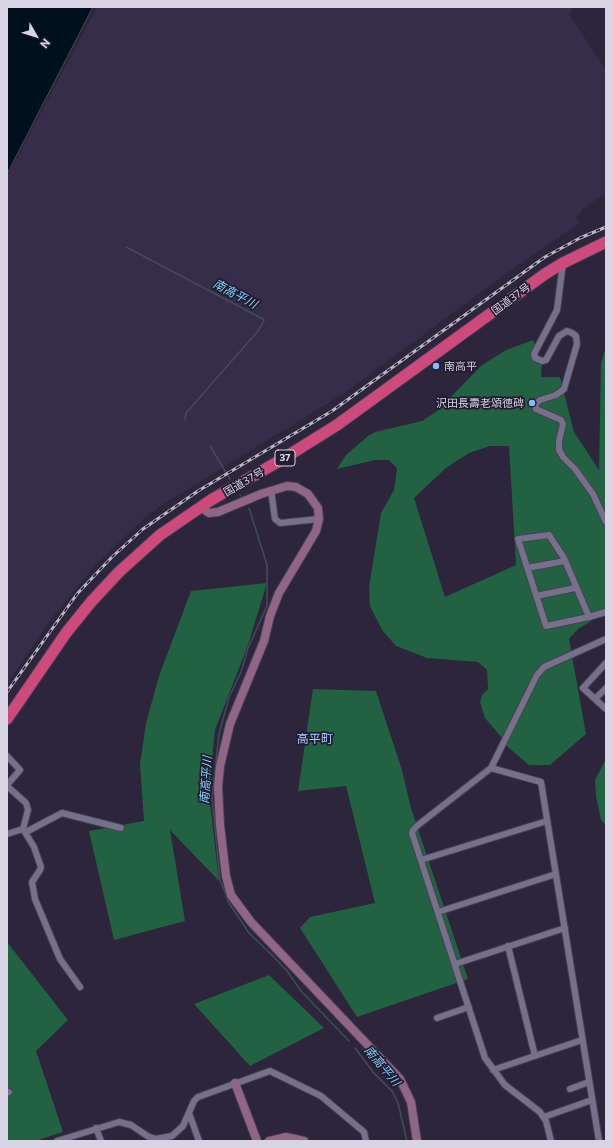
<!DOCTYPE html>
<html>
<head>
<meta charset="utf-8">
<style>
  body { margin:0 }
  #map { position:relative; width:613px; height:1148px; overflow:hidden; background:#2c253b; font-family:Commissioner,sans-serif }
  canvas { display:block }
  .frame { position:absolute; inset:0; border:8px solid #d8d4e3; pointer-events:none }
  .north { position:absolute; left:16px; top:16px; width:40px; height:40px; -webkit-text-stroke:3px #221b31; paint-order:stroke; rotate:129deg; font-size:11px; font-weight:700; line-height:16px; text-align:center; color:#d8d4e3 }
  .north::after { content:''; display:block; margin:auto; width:14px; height:18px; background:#d8d4e3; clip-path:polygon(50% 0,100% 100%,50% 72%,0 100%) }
</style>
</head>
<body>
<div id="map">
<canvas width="613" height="1148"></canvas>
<div class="frame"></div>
<div class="north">N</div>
</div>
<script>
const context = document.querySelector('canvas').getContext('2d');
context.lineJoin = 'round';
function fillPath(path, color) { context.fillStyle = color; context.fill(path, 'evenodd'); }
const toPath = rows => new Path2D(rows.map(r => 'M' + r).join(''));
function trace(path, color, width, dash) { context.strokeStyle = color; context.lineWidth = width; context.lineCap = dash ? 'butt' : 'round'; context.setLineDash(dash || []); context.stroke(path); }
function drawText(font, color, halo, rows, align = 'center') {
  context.font = font + ' Commissioner,"Noto Sans JP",sans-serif'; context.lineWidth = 3.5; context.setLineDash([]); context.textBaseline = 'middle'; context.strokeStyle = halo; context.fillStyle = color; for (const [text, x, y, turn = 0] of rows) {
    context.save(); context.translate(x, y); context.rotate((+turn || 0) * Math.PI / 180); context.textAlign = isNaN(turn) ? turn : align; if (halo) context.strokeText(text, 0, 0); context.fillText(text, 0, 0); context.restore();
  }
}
fillPath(toPath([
  [97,7,573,7,569,14,606,70,606,193,581,210,582,212,576,216,580,223,504,275,346,392,162,505,143,519,91,570,49,622,7,684,7,177]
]), '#352d49');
fillPath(toPath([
  [533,340,542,361,541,377,560,377,574,432,599,470,601,363,606,347,606,612,578,629,569,639,586,734,550,765,529,765,503,743,502,738,485,718,480,702,482,695,488,689,487,670,478,662,427,658,396,646,382,630,370,606,369,587,381,513,394,490,397,468,389,460,375,460,337,469,346,455,368,436,375,432,422,421,437,411,482,365,506,350],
  [490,446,509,446,516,565,445,597,414,498,446,468,469,453],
  [267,583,248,645,215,730,211,769,210,803,219,881,170,830,185,921,114,940,89,831,144,821,140,764,146,723,159,676,191,591],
  [313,689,376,691,402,770,411,808,468,979,357,1017,300,928,310,917,375,903,346,786,298,791],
  [606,759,606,825,601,820,596,796,595,780],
  [7,942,68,1020,36,1051,63,1132,35,1141,7,1141],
  [269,975,324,1028,250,1066,194,1004]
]), '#226141');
const water = toPath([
  [7,7,93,7,7,174,7,7]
]);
fillPath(water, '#00111d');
trace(water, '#414c58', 1);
trace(toPath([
  [126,247,263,319,264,321,258,331,186,413,185,420],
  [210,446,230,479],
  [240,495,241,496],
  [249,508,267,565,267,606,248,648,241,672,229,697,219,734,212,798,220,880,229,903,249,933,273,956,287,971,301,991,349,1041],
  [355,1048,373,1072,392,1091,398,1103,407,1141]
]), '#414c58', 1.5);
const street = toPath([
  [563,263,557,310,534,354,535,358,542,361,546,360,559,336,567,331,572,333,576,336,577,344,564,389,556,395,540,400,535,405,536,409,561,420,563,424,559,441,559,450,563,457,575,469,593,494,606,522],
  [271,490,275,519,280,523,319,519],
  [549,535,564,558,589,617,546,626,518,539,549,535],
  [527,568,565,561],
  [536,596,575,588],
  [589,617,606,612],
  [606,663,583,688,606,709],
  [595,699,606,688],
  [7,756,20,770,7,785],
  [491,768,541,782,599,1141],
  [7,786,26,803,28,810,23,829],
  [26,832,62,813,121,828],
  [7,834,23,829,34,847,41,867,40,870,32,882,35,899,60,959,80,987],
  [421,860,547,821],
  [438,912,556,874],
  [508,946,535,1056],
  [455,964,565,928],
  [437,1018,469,1007],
  [493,1070,582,1040],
  [570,1089,589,1082],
  [7,1093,9,1092],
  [189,1113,199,1141],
  [544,1117,592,1100],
  [96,1128,101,1141],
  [57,1141,119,1122,131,1125,149,1137,156,1139,172,1136,183,1126,194,1101,198,1097,270,1071,321,1096,364,1132,366,1141],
  [551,1141,546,1121,540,1112,505,1085,485,1058,412,833,413,830,418,825,491,768,537,675,544,667,606,639]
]);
const secondary = toPath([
  [200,507,209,513,218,512,261,494,287,486,296,487,308,494,318,508,319,519,316,531,279,593,270,616,264,641,230,724,220,766,218,787,220,825,226,876,231,895,251,922,400,1079,411,1102,417,1141],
  [235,1083,257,1141],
  [269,1141,286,1137,304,1141]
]);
const highway = toPath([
  [7,719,66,633,91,602,119,572,160,535,211,500,281,460,337,425,545,274,563,263,606,242]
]);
trace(street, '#474154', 8);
trace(secondary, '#474154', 10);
trace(highway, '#474154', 13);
trace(street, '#77708a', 6);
trace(secondary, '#916586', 8);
trace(highway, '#ce4a7c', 11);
const rail = toPath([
  [7,692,77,594,112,557,143,529,198,491,332,411,545,257,580,238,606,227]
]);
trace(rail, '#bab6c6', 3);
trace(rail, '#221b31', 1.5, [4.5]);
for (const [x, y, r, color] of [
  [436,366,4,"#85bbfb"],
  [532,403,4,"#85bbfb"]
]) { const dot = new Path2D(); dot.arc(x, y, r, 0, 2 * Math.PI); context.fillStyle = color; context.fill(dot); trace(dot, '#221b31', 1.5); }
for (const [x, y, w] of [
  [285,458,20]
]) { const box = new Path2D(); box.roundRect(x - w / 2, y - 8, w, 16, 3); context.fillStyle = '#221b31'; context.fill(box); trace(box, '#d8d4e3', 1); }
drawText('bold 10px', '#d8d4e3', null, [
  ["37",285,458]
]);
drawText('11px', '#d8d4e3', '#221b31', [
  ["国道37号",511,299,-36],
  ["国道37号",244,482,-30]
]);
drawText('11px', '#d8d4e3', '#221b31', [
  ["南高平",444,366],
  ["沢田長壽老頌徳碑",524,403,"right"]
], 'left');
drawText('italic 12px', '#83d2fe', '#221b31', [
  ["南高平川",235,294,28],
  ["南高平川",206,780,-86],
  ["南高平川",382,1066,50]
]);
drawText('12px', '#a7cfff', '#221b31', [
  ["高平町",315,739]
]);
</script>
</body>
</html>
